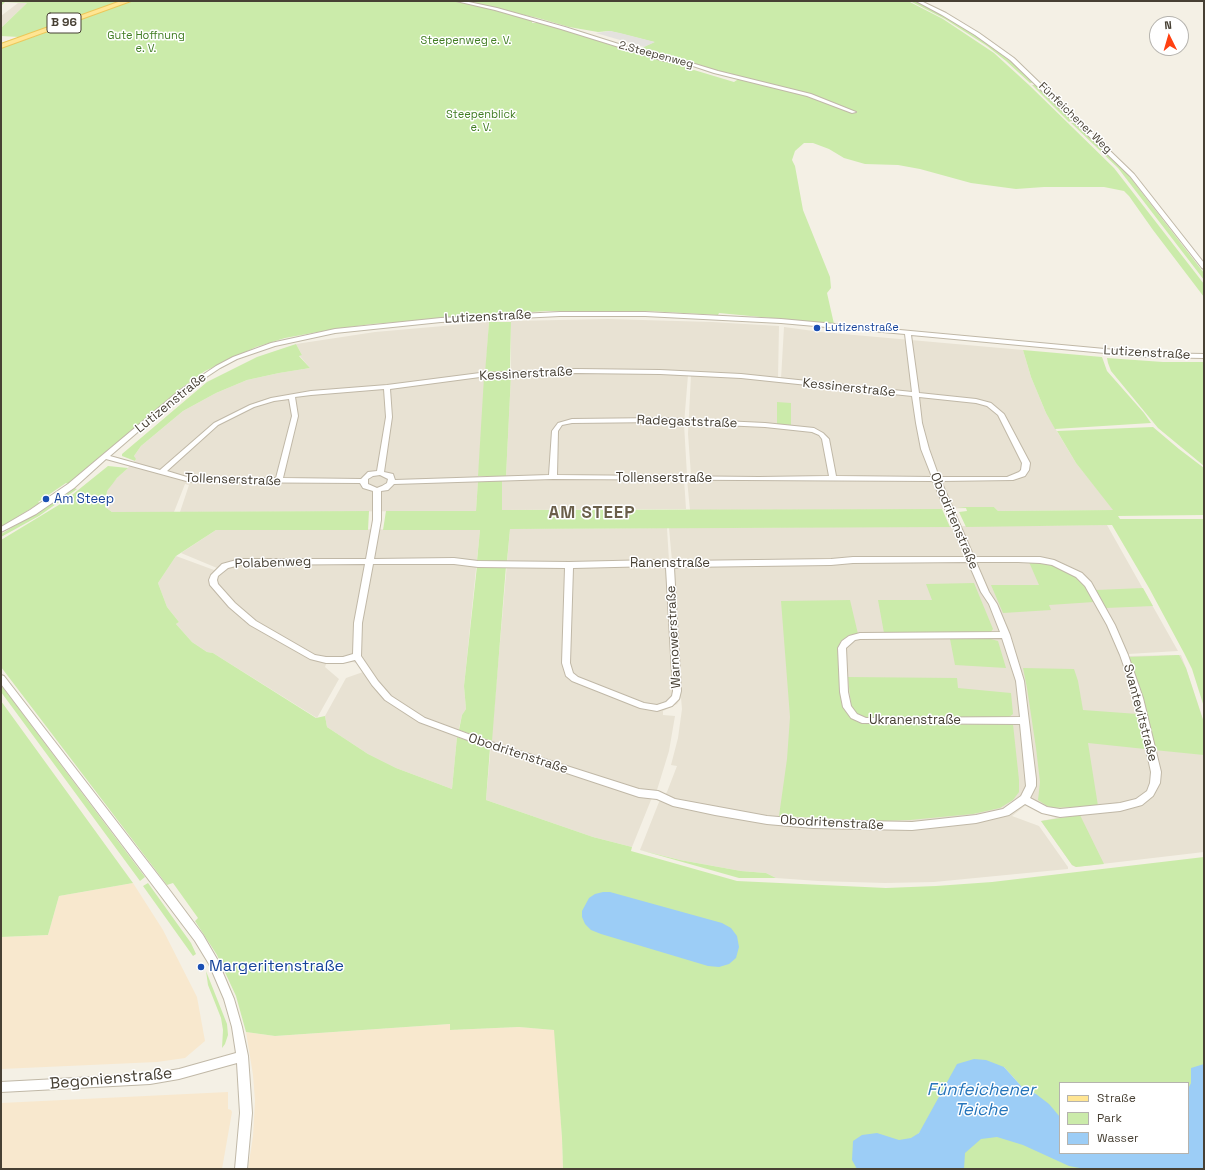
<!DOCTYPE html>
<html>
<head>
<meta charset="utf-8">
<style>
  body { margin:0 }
  #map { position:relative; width:1205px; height:1170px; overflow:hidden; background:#f4f0e5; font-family:"Space Grotesk",sans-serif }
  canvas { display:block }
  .frame { position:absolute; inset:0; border:2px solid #474034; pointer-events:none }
  .legend { position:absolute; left:1059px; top:1082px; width:130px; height:72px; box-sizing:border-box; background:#fff; border:1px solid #b5b3ae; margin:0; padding:5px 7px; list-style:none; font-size:12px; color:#474034 }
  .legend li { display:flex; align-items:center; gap:8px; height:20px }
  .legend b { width:20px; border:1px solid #b5b3ae }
  .north { position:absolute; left:1149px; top:16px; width:40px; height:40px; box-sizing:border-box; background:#fff; border:1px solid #b5b3ae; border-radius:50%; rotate:355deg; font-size:11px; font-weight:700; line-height:16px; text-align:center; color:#474034 }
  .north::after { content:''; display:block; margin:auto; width:14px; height:18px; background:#ff4011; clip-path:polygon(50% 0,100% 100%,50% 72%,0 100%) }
</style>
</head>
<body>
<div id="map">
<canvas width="1205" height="1170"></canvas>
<div class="frame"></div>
<ul class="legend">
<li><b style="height:5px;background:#ffe593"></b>Straße</li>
<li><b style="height:11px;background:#cbebaa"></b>Park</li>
<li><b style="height:11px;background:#9ccdf6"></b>Wasser</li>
</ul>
<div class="north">N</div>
</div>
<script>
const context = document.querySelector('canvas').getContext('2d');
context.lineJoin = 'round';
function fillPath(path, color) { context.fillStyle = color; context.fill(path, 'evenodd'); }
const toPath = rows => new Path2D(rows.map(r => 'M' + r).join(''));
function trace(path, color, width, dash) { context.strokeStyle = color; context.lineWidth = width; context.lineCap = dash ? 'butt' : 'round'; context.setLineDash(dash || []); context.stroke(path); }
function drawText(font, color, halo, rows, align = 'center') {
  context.font = font + ' "Space Grotesk",sans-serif'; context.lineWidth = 3; context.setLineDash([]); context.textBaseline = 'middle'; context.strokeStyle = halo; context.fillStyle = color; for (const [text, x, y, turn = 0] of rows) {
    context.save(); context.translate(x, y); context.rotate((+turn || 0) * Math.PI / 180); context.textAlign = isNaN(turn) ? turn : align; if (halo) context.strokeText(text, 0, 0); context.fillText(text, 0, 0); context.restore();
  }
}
fillPath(toPath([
  [18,3,27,3,1,28,1,16],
  [608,319,712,322,779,326,778,379,781,379,784,327,821,332,1023,350,1031,377,1046,413,1076,463,1114,510,998,511,994,507,942,509,690,510,687,479,691,475,688,434,691,375,688,375,684,424,687,475,684,479,686,509,502,510,502,481,506,476,511,375,511,321],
  [489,322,476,511,180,512,189,485,185,484,174,512,112,512,105,507,107,491,111,484,136,460,134,456,141,446,183,411,216,393,247,380,279,373,310,368,299,355,302,355,296,344,375,332],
  [1107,525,1178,651,1128,654,1129,656,1181,655,1186,668,1202,716,1204,724,1204,852,1076,867,1072,865,1041,821,1056,818,1042,813,1026,805,1012,816,1039,826,1068,867,1068,869,934,882,885,883,818,881,776,878,766,873,741,871,680,860,640,850,659,802,667,792,677,766,671,765,678,738,682,709,681,698,677,704,663,711,663,715,675,716,669,751,657,790,651,800,632,847,593,837,486,800,510,529,667,528,669,561,672,561,669,528],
  [447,529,480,530,464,686,466,709,462,715,457,737,452,789,396,768,368,754,327,727,325,716,346,678,363,672,358,664,353,662,326,664,325,667,339,679,317,718,213,653,207,652,192,642,176,624,179,622,167,607,158,583,176,556,214,570,217,568,181,553,216,530]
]), '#e8e2d3');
fillPath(toPath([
  [133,883,163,930,197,997,205,1041,185,1058,157,1062,1,1069,1,937,48,935,59,896],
  [450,1024,450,1030,519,1027,555,1030,562,1138,563,1169,248,1169,253,1136,255,1101,253,1075,246,1032,275,1036],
  [228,1092,228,1109,231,1110,232,1112,222,1169,1,1169,1,1103]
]), '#f8e8ce');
fillPath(toPath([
  [1,1,123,1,73,18,1,45,1,43,19,37,1,36,1,28,27,3,5,2,1,6],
  [133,1,454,1,515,15,533,20,532,23,535,23,538,22,562,28,665,60,692,69,690,71,694,70,734,82,740,78,808,96,811,98,814,98,860,114,809,95,732,76,731,73,717,72,678,58,666,59,637,50,654,42,610,31,598,32,569,27,538,18,461,1,908,1,943,19,994,53,1029,85,1114,168,1204,284,1204,297,1153,230,1129,196,1124,191,1104,187,1044,187,1016,189,971,183,920,169,898,165,865,164,844,158,829,149,813,143,804,143,795,151,792,160,795,166,803,210,830,277,831,288,827,293,834,324,719,313,718,315,648,311,546,311,372,324,334,329,285,338,256,347,205,371,180,389,68,484,66,483,38,502,40,503,1,527,1,48,36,36,102,11],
  [910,1,915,1,941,14,975,35,1009,60,1034,82,1030,83,1006,61,987,46,945,19],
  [1032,85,1037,85,1073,120,1069,122],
  [1071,123,1076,123,1129,176,1204,273,1204,280,1118,168],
  [489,322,511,322,510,371,485,373],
  [296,344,302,355,299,356,310,368,279,373,247,380,216,393,183,411,141,446,134,456,136,459,135,461,122,456,122,454,207,382,257,357],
  [1023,350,1102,357,1107,371,1144,413,1151,423,1055,429,1046,413,1031,377],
  [1107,358,1163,362,1204,362,1204,466,1158,428,1111,371,1108,363],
  [511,375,506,476,478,476,484,377],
  [777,402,791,403,791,425,777,424],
  [1153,427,1179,449,1204,468,1204,515,1118,516,1120,519,1204,519,1204,707,1192,669,1184,653,1149,588,1112,525,966,527,959,512,967,511,966,508,957,507,994,507,998,511,1113,510,1076,463,1057,431],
  [108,466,128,468,117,478,107,491,105,507,112,512,369,511,368,530,216,530,176,556,158,583,167,607,179,622,176,624,192,642,207,652,213,653,316,718,325,716,327,727,368,754,396,768,452,789,457,737,490,748,486,800,593,837,632,847,631,851,737,881,886,888,936,886,992,882,1204,857,1204,1090,1188,1141,1188,1083,1060,1083,1060,1153,1090,1169,931,1169,999,1089,1036,1094,1022,1087,1004,1067,919,1133,885,1169,563,1169,562,1138,554,1030,519,1027,450,1030,450,1024,275,1036,246,1032,236,996,217,955,195,921,198,918,173,883,167,885,1,667,1,540,62,503],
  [478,481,502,481,502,510,942,509,950,527,510,529,507,561,477,561,480,530,383,530,386,511,476,511],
  [74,488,77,489,66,497,39,516,1,537,1,534,35,514],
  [1029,562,1054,565,1077,576,1083,583,1094,602,1049,605,1051,610,1003,613,991,585,1039,585],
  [477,566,506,566,492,741,459,730,462,715,466,709,464,686],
  [974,583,993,629,990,633,884,633,878,600,932,600,926,584],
  [1143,588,1153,606,1106,608,1096,590],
  [850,600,858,634,849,635,841,641,838,647,840,692,842,706,850,717,864,723,876,725,1013,724,1019,780,1019,792,1013,800,1000,808,973,814,910,820,883,821,779,816,787,759,790,717,781,601],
  [950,639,991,639,998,641,1006,668,955,665],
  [1179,655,1186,668,1204,723,1204,755,1154,750,1143,699,1129,657],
  [1023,668,1074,669,1078,681,1083,710,1138,714,1145,749,1088,743,1098,806,1050,808,1038,800,1040,782,1036,748,1027,688],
  [848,677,957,678,958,688,1011,693,1013,714,1009,717,865,717,857,714,851,706],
  [1,685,145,877,140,881,1,692],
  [1,701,133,883,59,896,48,935,1,937],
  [1080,815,1104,864,1076,867,1072,865,1041,821],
  [640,850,680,860,741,871,766,873,776,878,739,878],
  [148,883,191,943,196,954,193,956,143,886],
  [206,971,227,1024,228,1035,225,1044,222,1048,223,1030,221,1018,208,985]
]), '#cbebaa');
fillPath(toPath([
  [610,31,620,33,655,42,644,47,596,33]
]), '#e4e2de');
fillPath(toPath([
  [603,892,610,892,722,923,731,928,737,936,739,947,736,958,729,964,719,967,708,966,601,934,591,930,585,924,582,917,582,911,589,898,595,894],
  [974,1059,986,1060,1004,1067,1022,1087,1036,1094,1049,1104,1060,1117,1060,1153,1188,1153,1188,1089,1191,1083,1191,1068,1204,1064,1204,1169,1085,1169,1069,1166,1023,1145,997,1137,981,1139,965,1153,964,1169,857,1169,852,1160,853,1141,862,1135,877,1133,899,1140,911,1138,919,1133,957,1064]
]), '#9ccdf6');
const street = toPath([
  [456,1,464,1,497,8,565,27,666,59,685,61,718,71,811,94,856,112,852,113,807,96,714,73,684,63,664,61,561,29,495,10,456,1],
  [916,1,921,1,946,13,979,33,1014,58,1134,174,1204,263,1204,269,1202,268,1130,176,1010,60,975,35,942,15,916,1],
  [560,312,645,312,781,319,1148,353,1204,354,1204,358,1148,357,911,335,919,393,976,399,991,403,1004,414,1030,463,1029,470,1025,476,1013,480,941,481,974,557,1040,557,1054,560,1082,573,1091,582,1115,625,1128,655,1143,698,1161,772,1160,783,1153,796,1142,805,1120,811,1060,817,1042,813,1025,804,1009,815,976,823,912,830,813,828,767,824,715,815,673,806,657,799,639,797,473,742,419,722,385,700,372,685,355,660,343,663,326,663,310,659,250,625,229,607,210,585,209,580,211,575,222,564,240,559,366,559,373,520,373,491,363,488,360,483,190,482,106,459,74,488,36,514,1,532,1,527,30,510,68,484,180,390,216,366,233,357,271,343,335,329,441,318,560,312],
  [560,316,645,316,781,323,905,334,912,392,741,374,660,370,576,369,480,373,387,385,311,391,271,398,250,405,214,423,160,470,110,456,184,392,220,368,237,359,275,346,335,333,441,322,560,316],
  [576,373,660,374,741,378,912,396,916,423,921,449,932,477,836,476,829,439,823,433,814,428,765,423,660,418,572,419,558,423,552,431,549,475,395,480,393,474,384,472,392,417,390,389,480,377,576,373],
  [384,389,386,417,377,471,368,472,361,479,283,478,298,416,295,397,311,395,384,389],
  [919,397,976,403,987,406,998,415,1022,463,1021,470,1019,472,1007,477,939,477,929,449,922,423,919,397],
  [289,399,292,416,276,478,190,478,167,471,218,425,254,407,274,401,289,399],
  [660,422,765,427,812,432,819,435,822,439,829,476,759,477,557,475,558,431,562,425,572,423,660,422],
  [380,475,388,479,387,483,382,486,377,488,368,484,368,479,373,476,380,475],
  [553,479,933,481,966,557,853,557,831,559,683,561,670,563,656,560,569,562,478,561,454,558,374,559,381,520,381,491,388,490,394,484,553,479],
  [968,562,981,592,989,604,1000,632,860,633,849,636,842,641,838,648,840,692,843,707,851,718,862,723,1020,724,1026,786,1021,796,1003,809,976,815,912,822,813,820,767,816,675,799,658,791,639,789,479,738,425,718,391,696,378,681,361,656,362,623,373,564,454,564,478,567,565,568,562,663,566,676,572,681,640,708,657,711,672,706,679,699,681,691,674,568,683,567,831,565,853,563,968,562],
  [976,562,1018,562,1040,563,1052,565,1076,577,1085,586,1107,625,1120,655,1135,698,1151,772,1150,783,1147,791,1136,799,1120,803,1060,809,1047,807,1030,798,1036,786,1036,779,1024,681,1010,635,997,604,989,592,976,562],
  [365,564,354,623,353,654,343,657,326,657,315,655,256,621,235,603,218,584,217,580,218,576,228,568,240,565,365,564],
  [656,566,666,568,673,691,672,696,666,702,657,705,644,703,578,677,573,673,570,663,573,568,656,566],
  [1002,638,1016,681,1020,717,866,718,857,714,851,706,848,692,846,648,855,640,860,639,1002,638],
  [1,675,4,676,168,888,203,935,217,959,234,999,242,1027,248,1056,252,1113,247,1169,235,1169,240,1113,237,1063,179,1079,150,1084,1,1092,1,1082,150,1074,179,1069,236,1053,232,1027,224,999,209,964,195,941,1,684,1,675]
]);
const primary = toPath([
  [121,1,131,1,1,48,1,44,121,1]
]);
trace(street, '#c0b8a7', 2);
trace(primary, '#ecc75a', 2);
fillPath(street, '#fff');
fillPath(primary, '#ffe593');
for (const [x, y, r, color] of [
  [817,328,4,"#1a4fb4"],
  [46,499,4,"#1a4fb4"],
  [201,967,4,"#1a4fb4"]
]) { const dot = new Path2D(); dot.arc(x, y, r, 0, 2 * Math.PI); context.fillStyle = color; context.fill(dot); trace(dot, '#fff', 1.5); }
drawText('11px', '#417d23', '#fff', [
  ["Gute Hoffnung",146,36],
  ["e. V.",146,49],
  ["Steepenweg e. V.",466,41],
  ["Steepenblick",481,115],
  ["e. V.",481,128]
]);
drawText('11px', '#474034', '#fff', [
  ["2.Steepenweg",656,55,15],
  ["Fünfeichener Weg",1075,118,44]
]);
drawText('11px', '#164399', '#fff', [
  ["Lutizenstraße",825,328]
], 'left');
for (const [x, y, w] of [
  [64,23,34]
]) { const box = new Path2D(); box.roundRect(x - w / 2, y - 10, w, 20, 3); context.fillStyle = '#fff'; context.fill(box); trace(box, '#474034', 1); }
drawText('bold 12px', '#474034', null, [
  ["B 96",64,23]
]);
drawText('13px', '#474034', '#fff', [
  ["Lutizenstraße",488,317,-3],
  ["Lutizenstraße",1147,353,3],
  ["Kessinerstraße",526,374,-3],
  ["Kessinerstraße",849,388,6],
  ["Lutizenstraße",171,403,-39],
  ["Radegaststraße",687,422,2],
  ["Tollenserstraße",664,478],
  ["Tollenserstraße",233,480,2],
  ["Obodritenstraße",954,521,67],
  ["Polabenweg",273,563,-2],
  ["Ranenstraße",670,563],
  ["Warnowerstraße",674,637,-93],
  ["Svantevitstraße",1140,713,75],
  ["Ukranenstraße",915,720],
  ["Obodritenstraße",518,754,18],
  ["Obodritenstraße",832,823,3]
]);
drawText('13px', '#164399', '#fff', [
  ["Am Steep",54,499]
], 'left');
drawText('16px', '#164399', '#fff', [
  ["Margeritenstraße",209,967]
], 'left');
drawText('16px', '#474034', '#fff', [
  ["Begonienstraße",111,1079,-5]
]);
context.letterSpacing = '1px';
drawText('bold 17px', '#6a5f4a', '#fff', [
  ["AM STEEP",592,513]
]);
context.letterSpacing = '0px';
drawText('italic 17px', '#2575bb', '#fff', [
  ["Fünfeichener",981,1090],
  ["Teiche",981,1110]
]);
</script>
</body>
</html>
